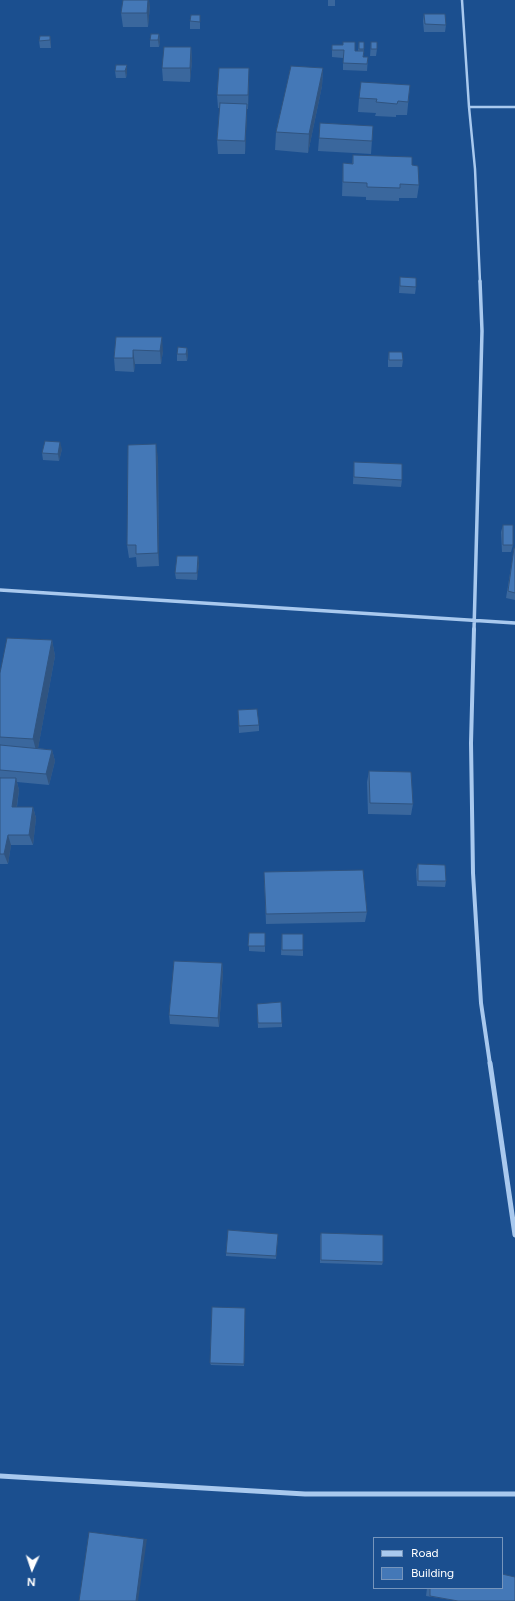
<!DOCTYPE html>
<html>
<head>
<meta charset="utf-8">
<style>
  body { margin:0 }
  #map { position:relative; width:515px; height:1601px; overflow:hidden; background:#1b4f8f; font-family:Figtree,sans-serif }
  canvas { display:block }
  .legend { position:absolute; left:373px; top:1537px; width:130px; height:52px; box-sizing:border-box; background:#1b4f8f; border:1px solid #7695bc; margin:0; padding:5px 7px; list-style:none; font-size:12px; color:#fff }
  .legend li { display:flex; align-items:center; gap:8px; height:20px }
  .legend b { width:20px; border:1px solid #7695bc }
  .north { position:absolute; left:12px; top:1549px; width:40px; height:40px; -webkit-text-stroke:3px #1b4f8f; paint-order:stroke; rotate:183deg; font-size:11px; font-weight:700; line-height:16px; text-align:center; color:#fff }
  .north::after { content:''; display:block; margin:auto; width:14px; height:18px; background:#fff; clip-path:polygon(50% 0,100% 100%,50% 72%,0 100%) }
</style>
</head>
<body>
<div id="map">
<canvas width="515" height="1601"></canvas>
<ul class="legend">
<li><b style="height:5px;background:#a9c9ee"></b>Road</li>
<li><b style="height:11px;background:#4478b7"></b>Building</li>
</ul>
<div class="north">N</div>
</div>
<script>
const context = document.querySelector('canvas').getContext('2d');
context.lineJoin = 'round';
const toPath = rows => new Path2D(rows.map(r => 'M' + r).join(''));
function trace(path, color, width, dash) { context.strokeStyle = color; context.lineWidth = width; context.lineCap = dash ? 'butt' : 'round'; context.setLineDash(dash || []); context.stroke(path); }
function fillPath(path, color) { context.fillStyle = color; context.fill(path, 'evenodd'); }
trace(toPath([
  [462,0,469,107,475,169,480,282],
  [469,107,515,107]
]), '#a9c9ee', 2.5);
trace(toPath([
  [0,590,515,623],
  [474,630,482,331,480,281]
]), '#a9c9ee', 3.5);
trace(toPath([
  [474,629,471,743,473,873,481,1003,490,1064]
]), '#a9c9ee', 4);
trace(toPath([
  [490,1063,515,1235],
  [0,1476,305,1494,515,1494]
]), '#a9c9ee', 5);
fillPath(toPath([
  [328,0,335,0,335,6,328,6],
  [150,5,148,27,123,27,121,13],
  [424,14,446,25,445,32,424,32,423,21],
  [200,15,200,29,190,29,190,21],
  [159,34,160,42,159,47,150,47,150,40],
  [50,36,51,43,51,48,40,48,39,41],
  [359,42,364,49,363,57,368,57,367,71,343,70,343,58,332,57,332,45,355,51,358,51],
  [371,42,377,49,376,56,370,56],
  [191,47,192,61,190,82,163,81,162,68],
  [127,65,127,73,126,78,116,78,115,71],
  [323,68,322,86,308,153,275,150,276,132],
  [249,82,248,109,247,109,245,154,218,154,217,140,220,108,218,108,217,95],
  [410,85,407,115,396,115,396,117,375,116,376,113,358,112,359,98],
  [373,126,371,154,318,151,319,138],
  [353,155,412,165,419,185,417,198,399,198,399,201,366,200,366,197,342,196,343,163,352,164],
  [400,277,416,287,415,294,399,293],
  [116,337,163,351,161,364,135,364,134,372,115,371,114,358],
  [187,348,188,355,187,361,177,361,177,354],
  [389,352,403,360,402,367,388,367,388,359],
  [62,449,59,461,43,460,42,453],
  [158,457,159,566,137,567,136,557,129,558,127,545],
  [354,462,402,480,401,487,353,484],
  [503,525,513,545,511,552,502,552,501,532],
  [514,548,515,548,515,600,506,598,513,555],
  [198,556,199,563,197,580,176,579,175,573],
  [52,640,55,656,38,748,52,750,55,761,49,785,17,782,19,790,17,807,33,807,36,818,33,845,11,845,8,864,0,864,0,673],
  [238,710,259,725,259,731,239,733],
  [369,771,413,804,411,815,368,814,367,782],
  [418,864,446,881,445,887,417,886,416,870],
  [264,872,367,912,365,922,266,924],
  [249,933,265,933,265,952,249,951],
  [282,934,303,950,303,956,281,955],
  [222,963,223,972,219,1027,170,1024,169,1015],
  [257,1004,282,1023,282,1027,258,1028],
  [321,1233,383,1262,382,1265,320,1263,320,1236],
  [278,1234,276,1259,226,1256,226,1253],
  [245,1308,244,1366,211,1365,210,1363],
  [427,1588,502,1588,458,1601,426,1596]
]), '#3a679d');
fillPath(toPath([
  [148,0,149,0,150,5,148,27,147,13],
  [159,34,160,42,159,47,158,40],
  [50,36,51,43,51,48,50,40],
  [191,47,192,61,190,82,190,68],
  [127,65,127,73,126,78,125,71],
  [249,68,249,82,248,109,248,95],
  [323,68,322,86,308,153,309,134],
  [247,104,247,117,245,154,245,141],
  [162,337,163,351,161,364,160,351],
  [187,348,188,355,187,361,186,354],
  [133,350,135,364,134,372,133,358],
  [60,442,62,449,59,461,58,454],
  [156,444,158,457,159,566,158,553],
  [198,556,199,563,197,580,197,573],
  [52,640,55,656,37,754,33,739],
  [52,750,55,761,49,785,46,774],
  [16,778,19,790,15,818,12,807],
  [33,807,36,818,33,845,29,835],
  [8,835,11,845,8,864,4,854],
  [222,963,223,972,219,1027,218,1018],
  [144,1539,147,1539,138,1601,136,1601]
]), '#305480');
const building = toPath([
  [123,0,148,0,147,13,121,13,123,0],
  [424,14,445,14,446,25,425,24,424,14],
  [191,15,200,15,200,22,190,21,191,15],
  [151,34,159,34,158,40,150,40,151,34],
  [40,36,50,36,50,40,39,41,40,36],
  [343,42,355,42,355,51,364,51,363,57,368,57,367,64,343,63,344,50,332,50,332,45,343,45,343,42],
  [359,42,364,42,364,49,359,49,359,42],
  [371,42,377,42,377,49,371,49,371,42],
  [164,47,191,47,190,68,162,68,164,47],
  [116,65,127,65,125,71,115,71,116,65],
  [291,66,323,68,309,134,276,132,291,66],
  [219,68,249,68,248,95,217,95,219,68],
  [361,82,410,85,408,102,398,101,397,104,376,102,377,99,359,98,361,82],
  [220,103,247,104,245,141,217,140,220,103],
  [320,123,373,126,372,141,319,138,320,123],
  [353,155,412,157,412,165,418,166,419,185,400,184,400,188,367,187,367,183,343,182,343,163,353,164,353,155],
  [400,277,416,278,416,287,400,286,400,277],
  [116,337,162,337,160,351,133,350,133,358,114,358,116,337],
  [178,347,187,348,186,354,177,354,178,347],
  [389,352,402,352,403,360,389,360,389,352],
  [45,441,60,442,58,454,42,453,45,441],
  [156,444,158,553,136,554,136,545,127,545,128,445,156,444],
  [354,462,402,464,402,480,354,477,354,462],
  [503,525,513,525,513,545,503,545,503,525],
  [514,548,515,548,515,593,508,591,514,548],
  [177,556,198,556,197,573,175,573,177,556],
  [7,638,52,640,33,739,0,737,0,673,7,638],
  [257,709,259,725,239,726,238,710,257,709],
  [0,745,52,750,46,774,0,770,0,745],
  [369,771,411,772,413,804,370,803,369,771],
  [0,778,16,778,12,807,33,807,29,835,8,835,4,854,0,854,0,778],
  [418,864,445,865,446,881,418,881,418,864],
  [363,870,367,912,266,914,264,872,363,870],
  [249,933,265,933,265,946,248,946,249,933],
  [282,934,303,934,303,950,282,950,282,934],
  [174,961,222,963,218,1018,169,1015,174,961],
  [281,1002,282,1023,258,1023,257,1004,281,1002],
  [228,1230,278,1234,276,1256,226,1253,228,1230],
  [321,1233,383,1235,383,1262,321,1260,321,1233],
  [212,1307,245,1308,244,1364,210,1363,212,1307],
  [89,1532,144,1539,136,1601,79,1601,89,1532],
  [502,1574,515,1577,515,1601,458,1601,430,1596,430,1588,502,1588,502,1574]
]);
fillPath(building, '#4478b7');
trace(building, '#305480', 1);
</script>
</body>
</html>
